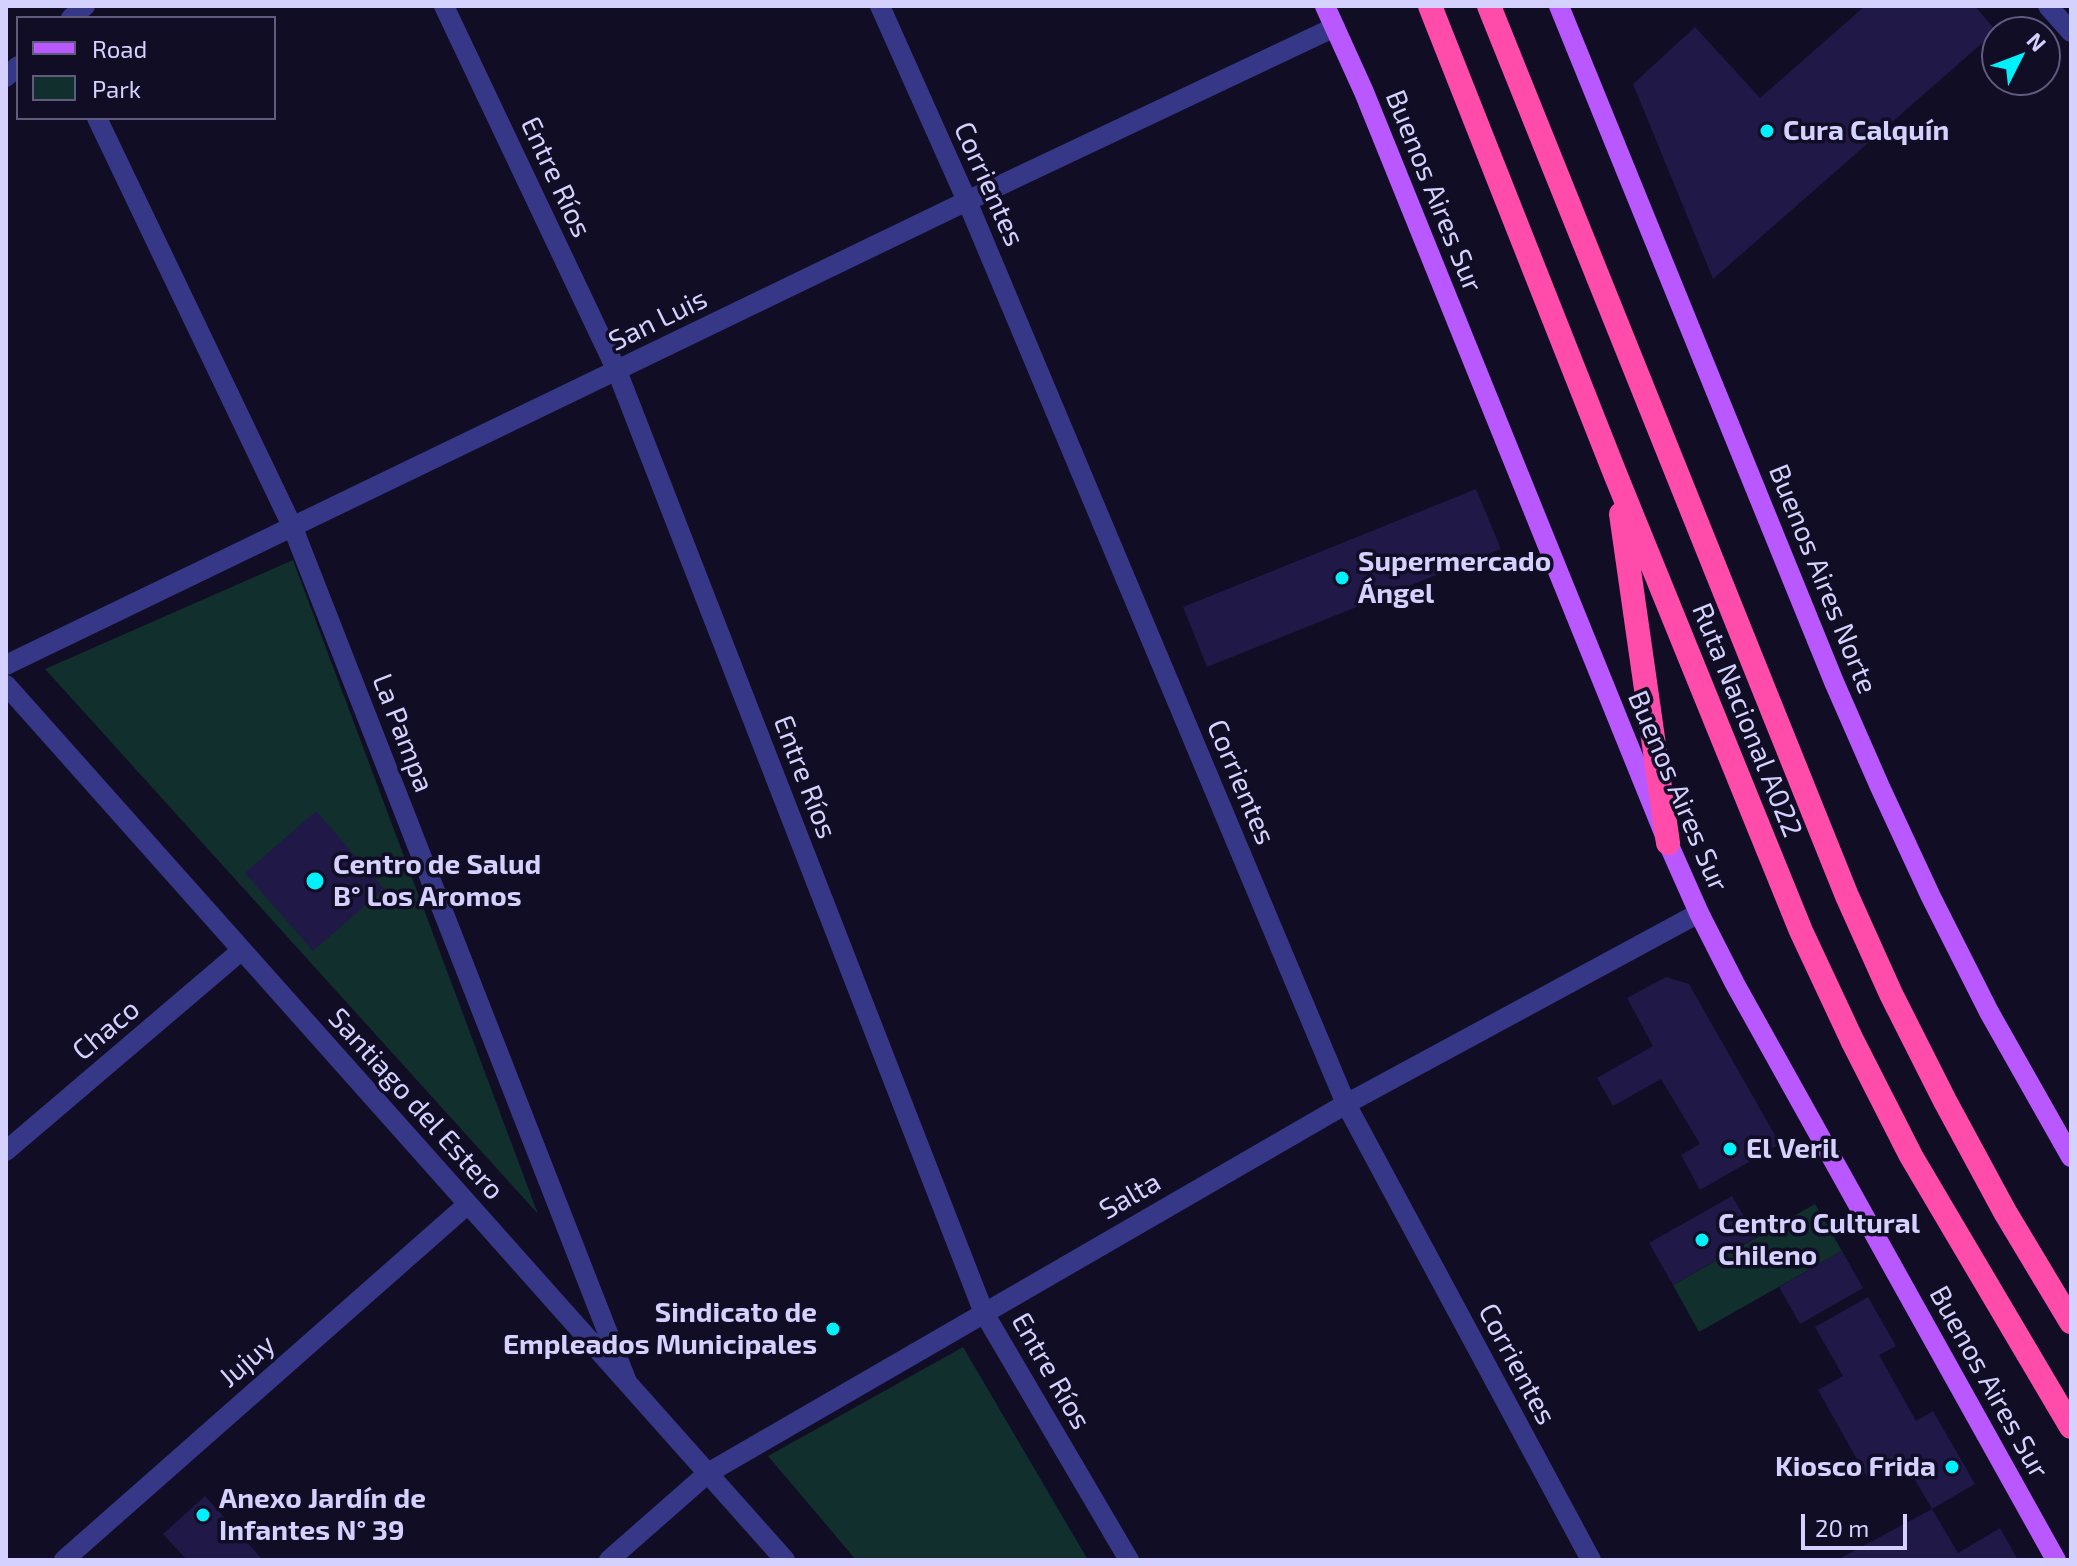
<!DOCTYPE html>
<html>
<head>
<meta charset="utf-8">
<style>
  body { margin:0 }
  #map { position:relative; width:2077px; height:1566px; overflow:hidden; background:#100d25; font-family:"Exo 2",sans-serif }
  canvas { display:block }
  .frame { position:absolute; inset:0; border:8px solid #d4d1ff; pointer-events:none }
  .legend { position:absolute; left:16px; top:16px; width:260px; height:104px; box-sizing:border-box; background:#100d25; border:2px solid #5e5b7c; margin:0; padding:10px 14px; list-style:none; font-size:24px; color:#d4d1ff }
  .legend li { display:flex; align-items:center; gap:16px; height:40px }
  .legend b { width:40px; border:2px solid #5e5b7c }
  .north { position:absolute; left:1981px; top:16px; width:80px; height:80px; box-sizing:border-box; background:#100d25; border:2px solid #5e5b7c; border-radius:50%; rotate:48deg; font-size:22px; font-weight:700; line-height:32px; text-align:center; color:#d4d1ff }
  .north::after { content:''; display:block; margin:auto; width:28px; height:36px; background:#00f0fc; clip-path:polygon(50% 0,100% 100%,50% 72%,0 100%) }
  .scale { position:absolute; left:1801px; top:1514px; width:106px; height:36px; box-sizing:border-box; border:4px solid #d4d1ff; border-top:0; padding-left:10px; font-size:24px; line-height:28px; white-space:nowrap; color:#d4d1ff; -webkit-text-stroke:6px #100d25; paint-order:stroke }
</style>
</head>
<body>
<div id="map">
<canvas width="2077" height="1566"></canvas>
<div class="frame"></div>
<ul class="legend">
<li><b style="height:10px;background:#b958ff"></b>Road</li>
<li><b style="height:22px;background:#102f2d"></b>Park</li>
</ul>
<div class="north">N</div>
<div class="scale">20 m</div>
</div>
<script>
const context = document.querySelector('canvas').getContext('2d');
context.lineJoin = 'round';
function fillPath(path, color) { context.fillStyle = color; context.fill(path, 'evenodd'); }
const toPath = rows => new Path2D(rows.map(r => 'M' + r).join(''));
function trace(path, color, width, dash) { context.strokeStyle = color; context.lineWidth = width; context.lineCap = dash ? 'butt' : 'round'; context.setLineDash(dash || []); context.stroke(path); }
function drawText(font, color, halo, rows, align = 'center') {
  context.font = font + ' "Exo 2",sans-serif'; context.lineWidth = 7; context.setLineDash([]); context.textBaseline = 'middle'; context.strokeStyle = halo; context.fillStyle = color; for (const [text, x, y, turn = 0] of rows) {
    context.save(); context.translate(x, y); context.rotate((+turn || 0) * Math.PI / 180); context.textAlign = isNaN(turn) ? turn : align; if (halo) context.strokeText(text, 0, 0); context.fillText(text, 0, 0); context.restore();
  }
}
fillPath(toPath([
  [293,560,538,1214,45,669],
  [1815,1204,1842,1251,1699,1332,1673,1285],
  [963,1347,1088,1560,856,1560,768,1456]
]), '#102f2d');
fillPath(toPath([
  [1865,6,1975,6,1996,31,1713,279,1633,84,1695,27,1760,98],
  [1476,489,1501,549,1207,667,1183,607],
  [316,811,384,889,313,951,245,873],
  [1666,977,1689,984,1780,1144,1700,1190,1681,1155,1700,1144,1661,1079,1613,1106,1597,1078,1653,1046,1627,998],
  [1732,1196,1756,1237,1673,1285,1649,1243],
  [1842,1251,1863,1288,1800,1324,1779,1287],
  [1868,1297,1896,1346,1879,1355,1916,1421,1933,1411,1975,1484,1932,1509,1903,1459,1868,1479,1818,1390,1843,1376,1815,1327],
  [205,1496,263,1560,187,1560,163,1534],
  [1932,1509,1958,1553,2000,1528,2018,1560,1837,1560]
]), '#201847');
trace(toPath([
  [444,6,617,371,984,1313,1129,1560],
  [880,6,967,201,1346,1104,1591,1560],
  [2048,6,2071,32],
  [71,18,85,6],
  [6,77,18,66],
  [97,118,293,528,627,1382],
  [6,665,967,201,1335,27],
  [6,685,785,1560],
  [6,1151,242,950],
  [64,1560,468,1204],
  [609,1560,708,1473,1346,1104,1699,913]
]), '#363787', 20);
trace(toPath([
  [1325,6,1364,92,1668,843,1699,913,1735,984,2056,1560],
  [1559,6,1834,682,1880,787,1931,897,1989,1012,2071,1157]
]), '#b958ff', 20);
trace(toPath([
  [1430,6,1616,476,1801,931,1852,1040,1911,1156,2071,1427],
  [1489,6,1847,896,1891,994,1945,1101,2005,1212,2071,1322],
  [1621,514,1668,843]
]), '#ff4cab', 24);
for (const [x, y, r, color] of [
  [1767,131,8,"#00f0fc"],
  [1342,578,8,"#00f0fc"],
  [315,881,10,"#00f0fc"],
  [1730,1149,8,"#00f0fc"],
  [1702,1240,8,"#00f0fc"],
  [833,1329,8,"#00f0fc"],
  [1952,1467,8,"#00f0fc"],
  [203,1515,8,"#00f0fc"]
]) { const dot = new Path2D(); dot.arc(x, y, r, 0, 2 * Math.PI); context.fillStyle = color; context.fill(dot); trace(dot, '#100d25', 3); }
drawText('bold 28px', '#d4d1ff', '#100d25', [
  ["Cura Calquín",1783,131],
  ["Supermercado",1358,562],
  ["Ángel",1358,594],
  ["Centro de Salud",333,865],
  ["B° Los Aromos",333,897],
  ["El Veril",1746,1149],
  ["Centro Cultural",1718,1224],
  ["Chileno",1718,1256],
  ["Sindicato de",817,1313,"right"],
  ["Empleados Municipales",817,1345,"right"],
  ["Kiosco Frida",1936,1467,"right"],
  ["Anexo Jardín de",219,1499],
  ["Infantes N° 39",219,1531]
], 'left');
drawText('28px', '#d4d1ff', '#100d25', [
  ["Entre Ríos",556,177,65],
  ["Corrientes",989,184,66],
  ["Buenos Aires Sur",1434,191,68],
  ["San Luis",658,320,-26],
  ["Buenos Aires Norte",1823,579,68],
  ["Ruta Nacional A022",1747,720,68],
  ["La Pampa",403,733,69],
  ["Entre Ríos",805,777,69],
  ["Corrientes",1241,782,67],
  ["Buenos Aires Sur",1678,791,67],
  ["Chaco",106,1030,-40],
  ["Santiago del Estero",416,1104,48],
  ["Salta",1130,1196,-30],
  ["Jujuy",247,1361,-41],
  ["Corrientes",1517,1364,62],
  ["Entre Ríos",1051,1371,60],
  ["Buenos Aires Sur",1989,1382,61]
]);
</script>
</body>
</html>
